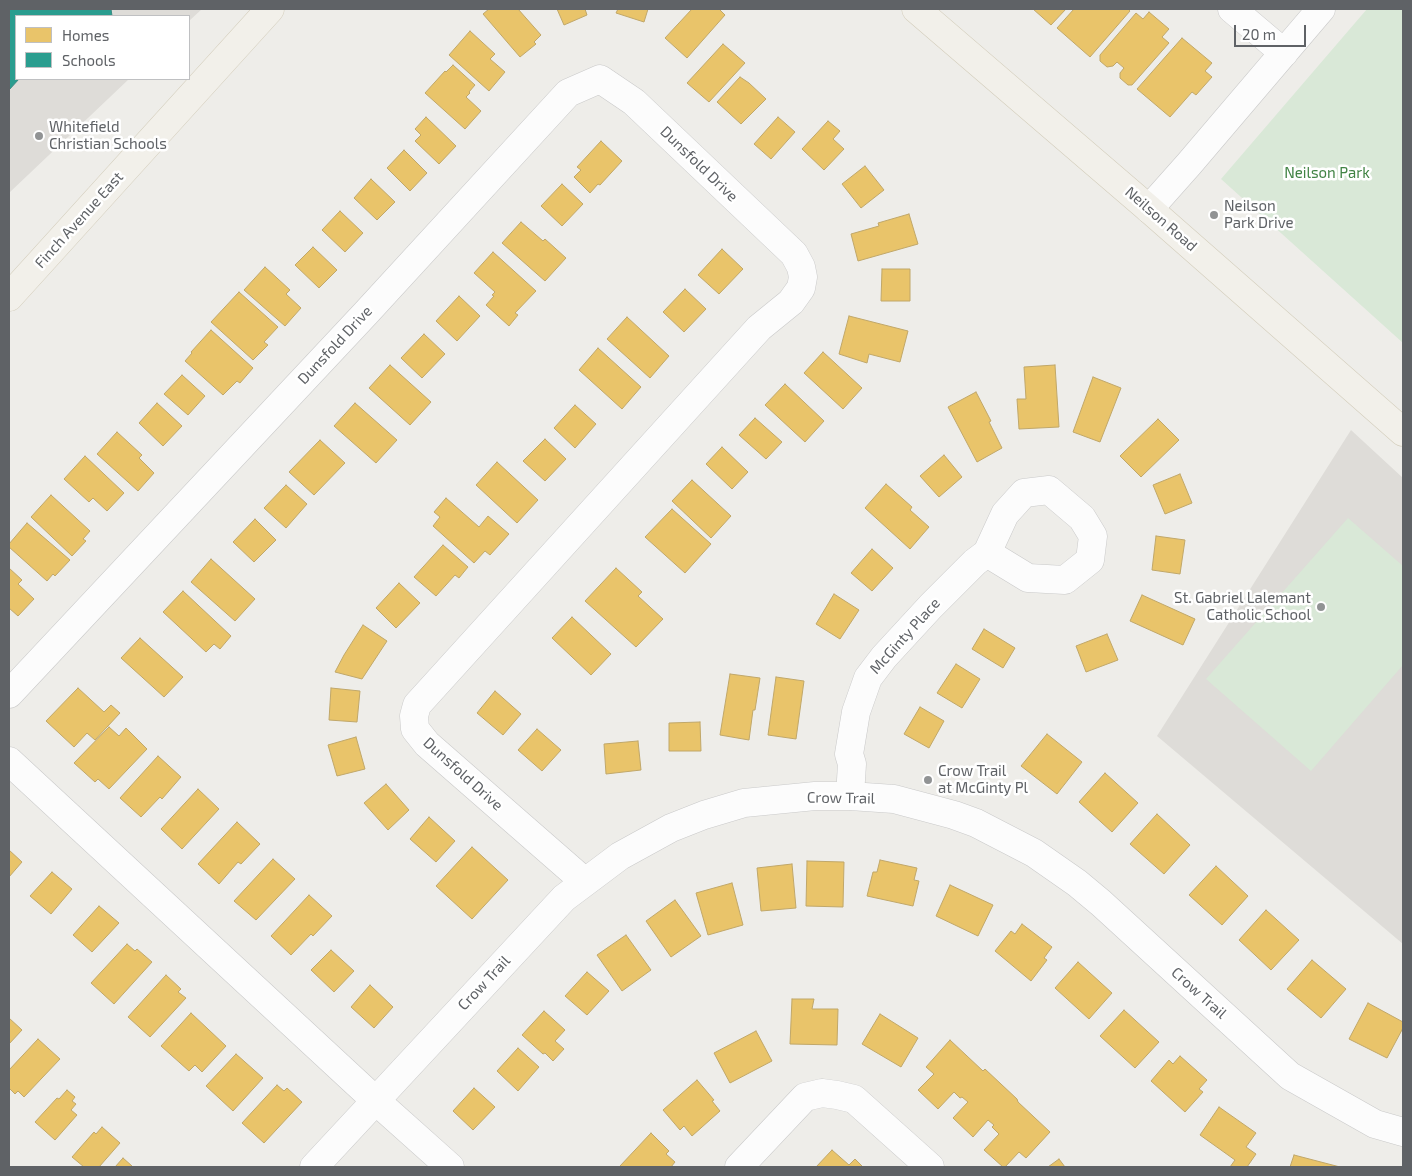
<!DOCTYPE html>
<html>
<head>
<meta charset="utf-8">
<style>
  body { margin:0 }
  #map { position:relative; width:1412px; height:1176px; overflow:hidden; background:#eeede9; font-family:"Exo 2",sans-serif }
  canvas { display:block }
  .frame { position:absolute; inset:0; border:10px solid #5f6266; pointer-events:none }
  .legend { position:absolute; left:15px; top:15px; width:175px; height:65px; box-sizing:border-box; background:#fff; border:1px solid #bfc0c2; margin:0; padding:6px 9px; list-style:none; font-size:15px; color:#5f6266 }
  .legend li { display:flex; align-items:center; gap:10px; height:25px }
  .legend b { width:25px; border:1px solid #bfc0c2 }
  .scale { position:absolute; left:1234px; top:25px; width:72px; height:22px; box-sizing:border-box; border:2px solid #5f6266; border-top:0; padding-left:6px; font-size:15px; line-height:18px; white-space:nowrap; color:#5f6266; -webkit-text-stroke:4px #fff; paint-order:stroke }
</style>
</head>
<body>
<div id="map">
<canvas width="1412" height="1176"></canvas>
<div class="frame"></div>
<ul class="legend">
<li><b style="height:14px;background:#e9c46a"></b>Homes</li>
<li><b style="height:14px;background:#2a9d8f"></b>Schools</li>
</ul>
<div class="scale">20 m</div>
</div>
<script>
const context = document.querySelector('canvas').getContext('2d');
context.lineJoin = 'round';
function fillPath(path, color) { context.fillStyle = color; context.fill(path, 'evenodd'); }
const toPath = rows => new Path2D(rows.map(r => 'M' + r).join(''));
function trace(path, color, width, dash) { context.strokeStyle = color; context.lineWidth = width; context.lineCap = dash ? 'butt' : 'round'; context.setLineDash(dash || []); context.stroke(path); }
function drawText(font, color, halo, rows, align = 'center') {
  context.font = font + ' "Exo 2",sans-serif'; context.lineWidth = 5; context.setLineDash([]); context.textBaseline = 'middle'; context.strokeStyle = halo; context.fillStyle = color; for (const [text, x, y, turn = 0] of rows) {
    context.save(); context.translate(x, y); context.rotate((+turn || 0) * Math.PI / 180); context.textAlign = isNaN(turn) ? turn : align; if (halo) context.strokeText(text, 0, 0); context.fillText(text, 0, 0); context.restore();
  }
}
fillPath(toPath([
  [9,9,202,9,189,21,189,16,16,16,16,79,129,79,9,193],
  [1351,430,1403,478,1403,944,1157,736]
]), '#dedcd8');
fillPath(toPath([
  [1367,9,1403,9,1403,343,1221,179],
  [1348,518,1403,566,1403,665,1311,771,1206,679]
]), '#d9e8d7');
const homes = toPath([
  [489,9,518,9,541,35,534,42,536,44,520,57,483,14,489,9],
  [557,9,585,9,587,15,564,25,557,9],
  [618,9,648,9,644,22,616,13,618,9],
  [692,9,719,9,725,15,687,58,665,38,692,9],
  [1033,9,1066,9,1051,25,1033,9],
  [1074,9,1128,9,1130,11,1090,57,1057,28,1074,9],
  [1149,12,1169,29,1162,37,1169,43,1132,85,1128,85,1120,78,1120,73,1124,68,1117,62,1113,66,1107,67,1100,61,1100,55,1136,13,1143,19,1149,12],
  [470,31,495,54,490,59,505,72,489,91,449,55,470,31],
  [1182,38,1212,63,1205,71,1212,77,1196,95,1192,92,1170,117,1137,89,1182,38],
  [723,44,745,63,709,102,687,83,723,44],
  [453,65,475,85,469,92,470,93,466,97,481,111,465,129,425,93,445,71,446,72,453,65],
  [740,77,749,83,766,99,741,124,717,102,740,77],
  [426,117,456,146,439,164,415,141,421,135,415,129,426,117],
  [778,117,795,132,771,159,754,144,778,117],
  [828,121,840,131,833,139,844,149,824,170,802,149,828,121],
  [601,141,622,161,600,185,598,184,590,193,574,177,581,170,577,167,601,141],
  [404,150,427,173,410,191,387,168,404,150],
  [865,166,884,190,861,208,842,184,865,166],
  [371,179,395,202,377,220,354,198,371,179],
  [562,184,583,204,562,226,541,206,562,184],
  [340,211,363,233,345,252,322,230,340,211],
  [909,214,918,244,858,261,851,234,879,226,878,223,909,214],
  [521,222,543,241,545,239,566,258,545,281,502,243,521,222],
  [313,247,337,270,319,288,295,265,313,247],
  [722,249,743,269,719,294,698,275,722,249],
  [493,252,536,291,515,313,518,315,509,326,486,305,494,296,492,295,495,292,474,273,493,252],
  [265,267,290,290,286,294,301,308,285,326,244,290,265,267],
  [882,269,910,269,910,301,881,301,882,269],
  [685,289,706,309,684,332,663,312,685,289],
  [239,292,278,327,264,342,268,345,253,360,211,322,239,292],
  [459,296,480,316,457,341,436,321,459,296],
  [849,316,908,331,900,362,869,354,867,363,839,354,849,316],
  [627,317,669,356,650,378,607,339,627,317],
  [211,330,253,368,240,383,237,381,223,395,185,361,192,353,191,352,211,330],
  [424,334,445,354,422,378,401,358,424,334],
  [598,348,641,387,622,409,579,370,598,348],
  [823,352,862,388,843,409,804,373,823,352],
  [390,365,431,402,410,425,369,388,390,365],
  [1055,365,1059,427,1019,429,1017,399,1026,399,1024,367,1055,365],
  [182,375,205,396,188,415,164,394,182,375],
  [1093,377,1121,388,1100,442,1073,432,1093,377],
  [785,384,824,421,805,442,765,405,785,384],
  [976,392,991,421,989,422,1002,448,977,462,948,407,976,392],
  [157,403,182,426,163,446,139,423,157,403],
  [355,403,397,440,376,463,334,426,355,403],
  [575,405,596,424,575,448,554,428,575,405],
  [755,418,782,442,766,459,739,435,755,418],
  [1158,419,1179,440,1141,477,1120,456,1158,419],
  [117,432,142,455,139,458,154,473,138,491,97,454,117,432],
  [545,439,566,459,545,481,523,461,545,439],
  [320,440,345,463,314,495,289,472,320,440],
  [722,447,748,472,732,489,706,464,722,447],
  [944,455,962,477,939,497,920,476,944,455],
  [85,456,124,493,107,511,93,498,89,502,64,479,85,456],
  [497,462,538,500,517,523,476,485,497,462],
  [1180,474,1192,503,1165,514,1153,485,1180,474],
  [692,480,731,516,711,538,672,501,692,480],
  [886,484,912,507,910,510,929,527,910,549,865,508,886,484],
  [286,485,307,504,286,528,264,508,286,485],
  [51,495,90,531,83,539,86,541,72,556,31,517,51,495],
  [446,498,479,527,488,516,509,534,490,555,485,551,474,563,433,526,440,517,434,512,446,498],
  [672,509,711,544,685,573,645,537,672,509],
  [255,519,276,540,254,562,233,542,255,519],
  [27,523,70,560,55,576,53,574,47,581,9,547,9,544,27,523],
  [1156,536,1185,540,1180,574,1152,570,1156,536],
  [443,545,468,567,459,578,455,575,436,596,414,577,443,545],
  [872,549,893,568,872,591,851,573,872,549],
  [211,559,255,599,235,621,191,582,211,559],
  [9,568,22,580,18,584,34,599,18,616,9,608,9,568],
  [616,568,642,592,638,596,663,619,636,647,585,601,616,568],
  [399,583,420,603,396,628,376,608,399,583],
  [183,591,231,636,220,649,214,644,206,652,163,612,183,591],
  [834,594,859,610,840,639,816,624,834,594],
  [1142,595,1195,619,1183,645,1130,621,1142,595],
  [572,617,611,654,591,675,552,638,572,617],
  [363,625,387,641,362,679,335,672,344,655,363,625],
  [984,629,1015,648,1003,668,972,649,984,629],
  [1107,634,1118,660,1086,672,1076,646,1107,634],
  [140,638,183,677,164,697,121,658,140,638],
  [956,664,980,679,962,708,937,693,956,664],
  [730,674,760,678,755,710,753,710,749,740,720,735,730,674],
  [776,677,804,681,796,739,768,735,776,677],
  [78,688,104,712,111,705,120,713,95,740,87,733,74,747,46,721,78,688],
  [331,688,360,691,357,722,329,720,331,688],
  [495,691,521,714,503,735,477,713,495,691],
  [920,707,944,721,929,748,904,734,920,707],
  [700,722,701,751,669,751,669,723,700,722],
  [109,727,119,736,126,728,147,749,109,789,98,779,95,782,74,763,109,727],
  [537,729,561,750,542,771,518,750,537,729],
  [1047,734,1082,762,1057,794,1021,766,1047,734],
  [356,737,365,769,337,776,328,745,356,737],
  [638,741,641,770,606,774,604,744,638,741],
  [158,756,181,777,162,799,160,797,141,817,120,798,158,756],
  [1105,773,1138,803,1112,832,1079,802,1105,773],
  [386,784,409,810,388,830,364,803,386,784],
  [198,789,219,809,182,849,161,829,198,789],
  [1157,814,1190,845,1164,874,1130,844,1157,814],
  [429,817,455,841,436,862,410,839,429,817],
  [237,822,260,844,241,864,238,862,219,884,198,864,237,822],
  [472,847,508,880,472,919,436,886,472,847],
  [9,850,22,862,9,877,9,850],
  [273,859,295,879,256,920,234,901,273,859],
  [880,860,917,868,914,880,919,881,913,906,867,896,873,872,877,872,880,860],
  [807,861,844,862,843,907,806,906,807,861],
  [792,864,796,908,761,911,757,868,792,864],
  [1216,866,1248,896,1222,925,1189,895,1216,866],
  [52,872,72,889,51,914,30,896,52,872],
  [732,883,743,925,708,935,696,893,732,883],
  [950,885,993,905,978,936,936,916,950,885],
  [309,895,332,916,313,936,311,934,291,955,271,936,309,895],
  [675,900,701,936,671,957,646,921,675,900],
  [99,906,119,923,92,952,73,935,99,906],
  [1266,910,1299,940,1271,970,1239,940,1266,910],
  [1022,924,1052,947,1044,958,1047,960,1031,981,995,951,1011,931,1015,934,1022,924],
  [626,935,651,970,622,991,597,955,626,935],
  [127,944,135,951,137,949,152,962,114,1004,91,983,127,944],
  [331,950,354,971,334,992,311,970,331,950],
  [1312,960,1346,989,1321,1018,1287,989,1312,960],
  [1078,962,1112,993,1089,1019,1055,988,1078,962],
  [587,972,609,991,587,1015,565,996,587,972],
  [166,975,181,989,178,992,186,998,150,1037,128,1017,166,975],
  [370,985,393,1007,374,1028,351,1007,370,985],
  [792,999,814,999,812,1009,838,1009,837,1045,790,1044,792,999],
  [1368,1003,1403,1022,1403,1028,1387,1058,1349,1039,1368,1003],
  [1124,1010,1159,1042,1135,1068,1100,1036,1124,1010],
  [544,1011,565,1030,555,1041,564,1049,553,1061,545,1053,543,1054,522,1035,544,1011],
  [191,1013,226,1046,202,1072,195,1065,189,1071,161,1046,191,1013],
  [880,1014,918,1038,901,1067,862,1044,880,1014],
  [9,1018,22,1030,9,1044,9,1018],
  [756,1031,772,1061,730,1083,714,1053,756,1031],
  [38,1039,60,1059,24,1097,18,1091,15,1094,9,1088,9,1070,38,1039],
  [950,1040,983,1071,985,1069,1017,1099,1018,1102,1050,1132,1026,1158,1019,1152,1005,1167,1003,1167,984,1150,999,1134,992,1127,994,1125,988,1120,973,1137,953,1118,968,1102,962,1097,960,1098,954,1092,938,1109,918,1090,934,1074,926,1067,950,1040],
  [518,1048,539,1067,518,1091,497,1071,518,1048],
  [236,1054,263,1078,233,1111,206,1086,236,1054],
  [1180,1056,1207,1080,1199,1089,1203,1092,1185,1112,1151,1081,1169,1060,1173,1064,1180,1056],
  [697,1080,714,1100,712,1101,720,1111,692,1136,684,1126,680,1130,663,1110,697,1080],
  [277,1085,284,1091,287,1088,302,1102,264,1143,242,1123,277,1085],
  [474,1088,495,1107,473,1130,453,1111,474,1088],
  [67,1090,75,1097,72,1101,76,1104,71,1110,77,1115,55,1140,35,1122,57,1098,59,1099,67,1090],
  [1219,1107,1256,1133,1246,1147,1256,1154,1247,1167,1230,1167,1235,1160,1200,1135,1219,1107],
  [102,1127,120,1143,99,1167,84,1167,72,1157,94,1132,96,1134,102,1127],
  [651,1133,669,1151,666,1154,675,1162,671,1167,621,1167,620,1166,651,1133],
  [832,1150,849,1165,855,1159,863,1167,816,1167,832,1150],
  [1294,1155,1340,1167,1290,1167,1294,1155],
  [123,1158,132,1166,131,1167,115,1167,123,1158],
  [1059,1159,1065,1167,1048,1167,1059,1159]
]);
fillPath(homes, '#e9c46a');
trace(homes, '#c0a769', 1);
const schools = toPath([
  [9,9,111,9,112,16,16,16,16,79,19,79,9,90,9,9]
]);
fillPath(schools, '#2a9d8f');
trace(schools, '#3a8b83', 1);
const minor = toPath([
  [1232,9,1284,53],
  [1149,209,1189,164,1321,9],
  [9,694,366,313,568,93,600,79,634,102,794,254,801,267,803,277,801,288,791,302,759,328,417,705,414,716,415,729,427,744,585,882],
  [9,761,375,1100,450,1167],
  [850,796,852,764,849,754,856,712,868,678,884,657,931,606,975,562,987,553,1005,514,1024,493,1049,490,1082,518,1093,536,1090,560,1065,580,1028,578,987,553],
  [314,1167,564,898,620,856,671,828,704,815,744,803,815,796,850,796,894,799,954,815,976,823,1034,853,1077,883,1101,903,1290,1076,1375,1124,1403,1132],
  [739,1167,805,1097,822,1093,837,1095,854,1099,930,1167]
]);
const major = toPath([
  [916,9,1149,209,1403,432],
  [9,297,270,9]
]);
trace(minor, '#c9c9c9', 29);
trace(major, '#d2ccba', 29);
trace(minor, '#fcfcfc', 28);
trace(major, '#f2f0ea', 28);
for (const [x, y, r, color] of [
  [39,136,5,"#919394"],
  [1214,215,5,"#919394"],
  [1321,607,5,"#919394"],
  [928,780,5,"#919394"]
]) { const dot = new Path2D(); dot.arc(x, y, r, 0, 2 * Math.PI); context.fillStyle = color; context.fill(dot); trace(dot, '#fff', 2); }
drawText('15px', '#5f6266', '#fff', [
  ["Whitefield",49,127],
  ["Christian Schools",49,144],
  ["Neilson",1224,206],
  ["Park Drive",1224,223],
  ["St. Gabriel Lalemant",1311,598,"right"],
  ["Catholic School",1311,615,"right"],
  ["Crow Trail",938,771],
  ["at McGinty Pl",938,788]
], 'left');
drawText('15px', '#5f6266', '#fff', [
  ["Dunsfold Drive",699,164,44],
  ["Neilson Road",1161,219,41],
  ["Finch Avenue East",79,220,-48],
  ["Dunsfold Drive",335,345,-47],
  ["McGinty Place",905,636,-48],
  ["Dunsfold Drive",463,774,42],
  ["Crow Trail",841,798,1],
  ["Crow Trail",484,983,-47],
  ["Crow Trail",1199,993,42]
]);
drawText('15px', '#418344', '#fff', [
  ["Neilson Park",1327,173]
]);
</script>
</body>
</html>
